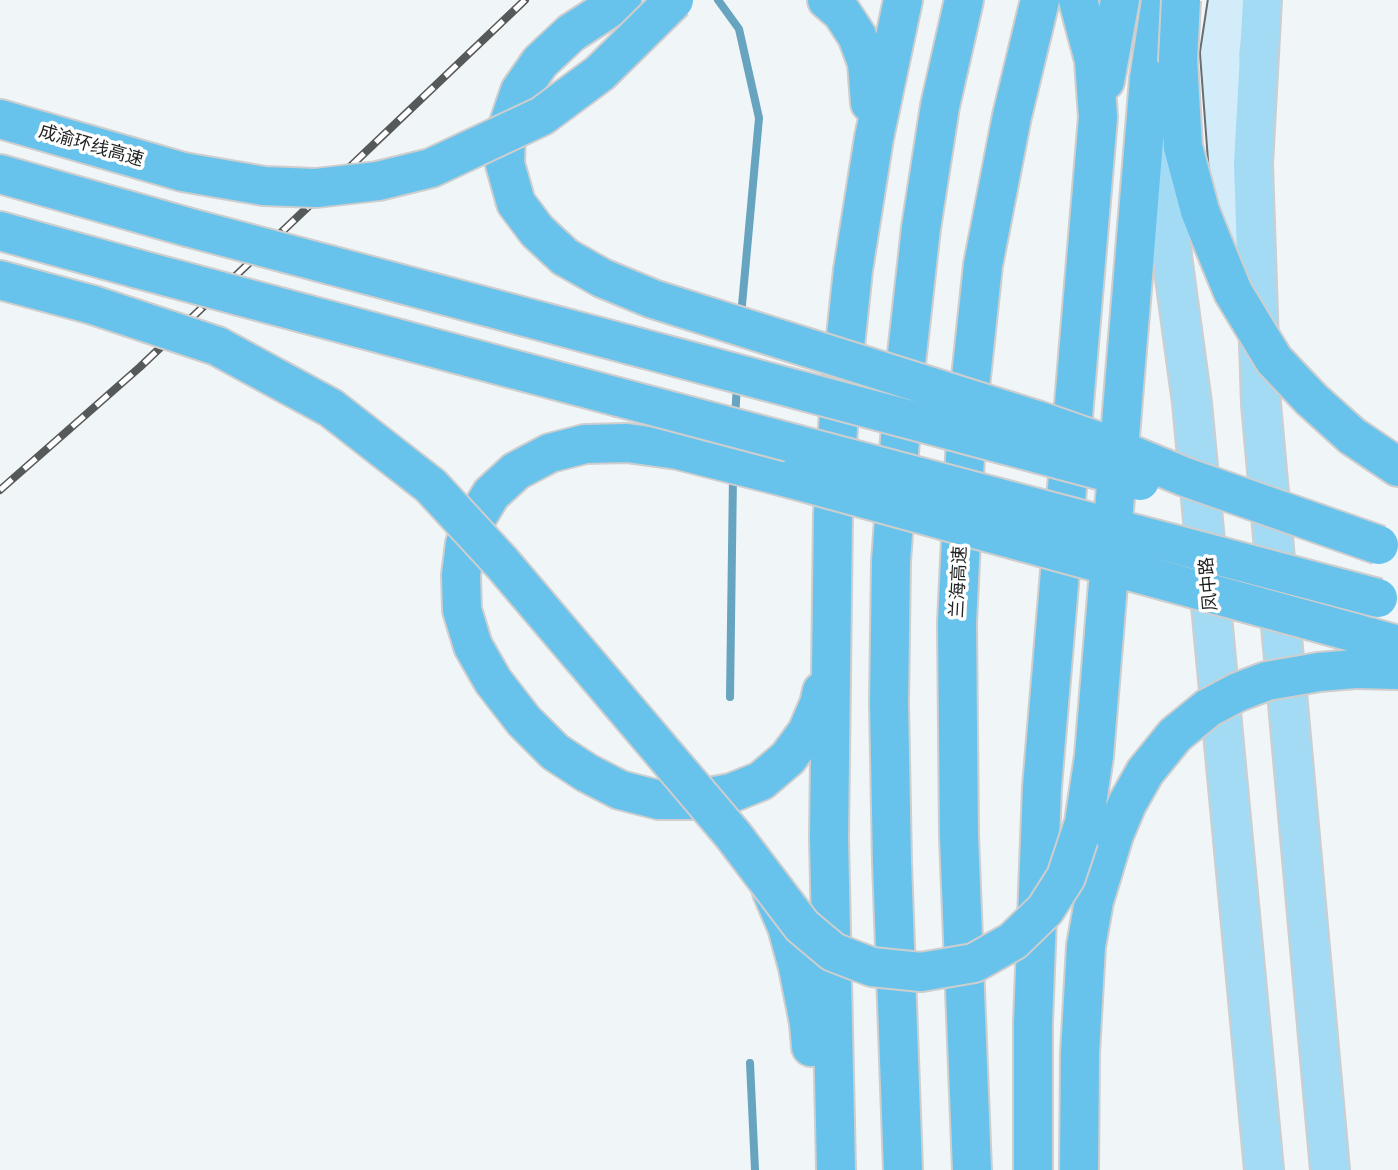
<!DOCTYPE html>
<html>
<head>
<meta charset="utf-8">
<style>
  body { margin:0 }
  canvas { display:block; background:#f0f5f8 }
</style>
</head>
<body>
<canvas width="1398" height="1170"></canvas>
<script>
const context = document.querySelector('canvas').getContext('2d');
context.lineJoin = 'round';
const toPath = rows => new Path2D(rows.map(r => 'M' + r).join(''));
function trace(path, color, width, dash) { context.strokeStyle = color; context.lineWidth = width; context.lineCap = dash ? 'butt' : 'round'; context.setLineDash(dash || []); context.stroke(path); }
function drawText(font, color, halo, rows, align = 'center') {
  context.font = font + ' "PT Sans","Noto Sans SC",sans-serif'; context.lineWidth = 7; context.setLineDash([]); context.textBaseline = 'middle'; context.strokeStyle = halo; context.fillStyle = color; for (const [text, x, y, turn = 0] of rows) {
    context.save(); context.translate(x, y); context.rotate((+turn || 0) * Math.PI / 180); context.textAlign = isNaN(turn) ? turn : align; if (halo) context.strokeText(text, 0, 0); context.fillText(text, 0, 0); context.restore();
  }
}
trace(toPath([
  [718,0,739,29,759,118,741,316],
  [735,418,737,385],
  [730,697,733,476],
  [750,1063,755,1170]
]), '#67a4c0', 8);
const secondary = toPath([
  [1228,0,1220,53,1229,173,1243,274]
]);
const primary = toPath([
  [1262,0,1253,164,1261,404,1330,1170],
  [1172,256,1192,403,1264,1170]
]);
const highway = toPath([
  [827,0,842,13,857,36,867,63,870,103],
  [1149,79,1161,0],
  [1105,81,1120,0],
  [0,119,183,172],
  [0,174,187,227],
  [0,231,138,269],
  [565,257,537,231,516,203,505,164,506,132,520,91,540,62,571,33,622,0],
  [330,265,630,345],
  [0,280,93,305],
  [306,314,618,397],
  [217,346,331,408,431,486],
  [1352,436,1398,467],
  [792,479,678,450,627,443,585,444,550,453,516,471,491,494,476,519,465,544,461,575,462,610,473,646,493,681,524,721,555,752,587,773,620,790,659,800,693,800,731,793,761,781,788,758,807,732,819,704,822,691],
  [1359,634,1398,645],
  [1355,669,1398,670],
  [772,892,787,927,798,967,809,1023,811,1047],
  [836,1170,829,838,833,514,840,394,853,270,874,138,903,0],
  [903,1170,892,863,889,703,891,561,905,372,921,228,940,106,964,0],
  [972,1170,959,836,957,623,967,415,983,265,1012,116,1040,0],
  [1033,1170,1033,1023,1042,787,1098,117,1094,60,1078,0],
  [1079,1170,1080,1053,1086,946,1094,901,1114,835]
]);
trace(secondary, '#696d70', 42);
trace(primary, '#cecece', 42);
trace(highway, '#cecece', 42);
trace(secondary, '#d2edf9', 38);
trace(primary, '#a4dbf4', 38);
trace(highway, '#68c3ec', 38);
const rail = toPath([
  [0,490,140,367,525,0]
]);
trace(rail, '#56595a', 8);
trace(rail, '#fff', 5, [16]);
const primaryBridge = toPath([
  [1166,102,1165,164,1172,256]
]);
const highwayBridge = toPath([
  [1181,0,1178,60,1183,147,1200,211,1212,241,1233,292,1274,360,1311,399,1352,436],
  [183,172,264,186,316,188,378,181,431,168,542,116,600,73,674,0],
  [187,227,330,265],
  [565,257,602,278,653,299,1037,420,1103,443,1185,477,1379,545],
  [138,269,306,314],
  [93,305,217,346],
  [630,345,1140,481],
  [618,397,1378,598],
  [792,479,1359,634],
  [431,486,502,563,733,835,802,926,833,952,872,967,921,972,974,963,1013,941,1045,910,1066,877,1084,823,1094,756,1149,79],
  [1114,835,1127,804,1145,772,1175,735,1208,708,1238,692,1267,681,1319,672,1355,669]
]);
trace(primaryBridge, '#cecece', 42, []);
trace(highwayBridge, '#cecece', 42, []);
trace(primaryBridge, '#a4dbf4', 38);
trace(highwayBridge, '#68c3ec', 38);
drawText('18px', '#1f2122', '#fff', [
  ["成渝环线高速",91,146,16],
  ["兰海高速",959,582,-87],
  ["凤中路",1209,584,-95]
]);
</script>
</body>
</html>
